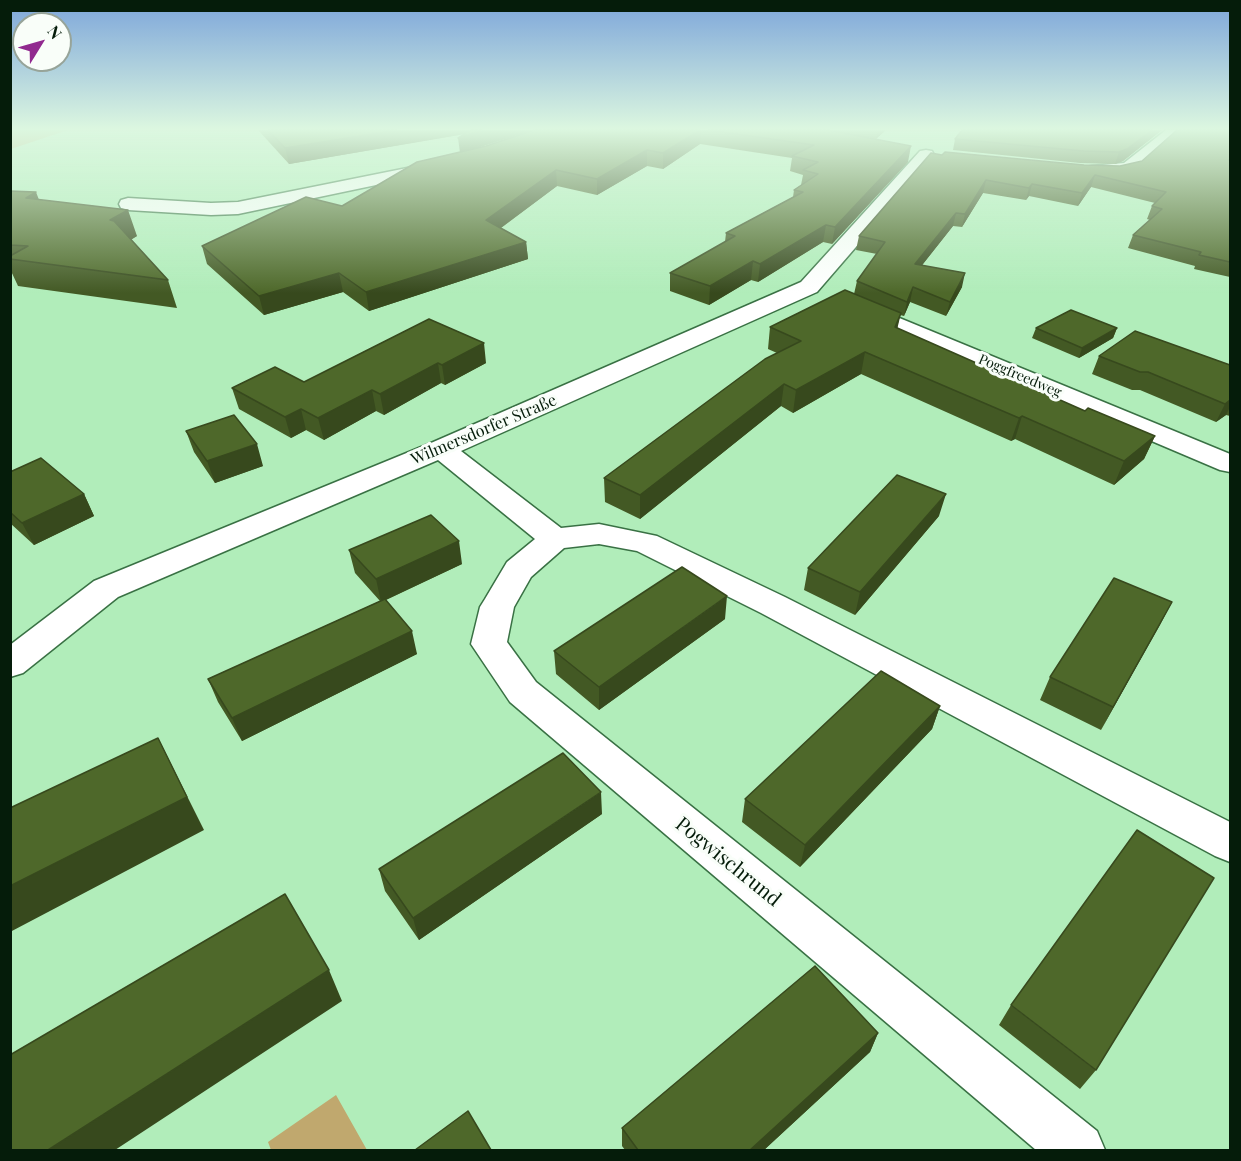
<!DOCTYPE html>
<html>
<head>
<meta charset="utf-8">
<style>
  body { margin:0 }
  #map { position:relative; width:1241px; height:1161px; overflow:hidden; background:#b1edba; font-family:"Playfair Display",serif }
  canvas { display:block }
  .frame { position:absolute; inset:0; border:12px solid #051c0a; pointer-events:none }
  .north { position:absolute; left:12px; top:12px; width:60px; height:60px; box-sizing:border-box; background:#f9fef9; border:2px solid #97a499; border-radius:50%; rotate:53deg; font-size:16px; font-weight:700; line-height:24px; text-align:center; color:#051c0a }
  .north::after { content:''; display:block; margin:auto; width:21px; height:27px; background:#912a8f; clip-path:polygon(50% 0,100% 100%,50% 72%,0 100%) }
</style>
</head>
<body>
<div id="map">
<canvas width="1241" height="1161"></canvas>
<div class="frame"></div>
<div class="north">N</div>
</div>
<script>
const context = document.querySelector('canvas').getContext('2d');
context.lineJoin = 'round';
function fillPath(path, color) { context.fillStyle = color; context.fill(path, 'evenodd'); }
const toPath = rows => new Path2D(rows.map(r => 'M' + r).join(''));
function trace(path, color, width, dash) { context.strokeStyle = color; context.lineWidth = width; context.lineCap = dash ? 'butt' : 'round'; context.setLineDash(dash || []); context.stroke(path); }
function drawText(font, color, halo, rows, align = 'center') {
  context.font = font + ' "Playfair Display",serif'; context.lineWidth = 6; context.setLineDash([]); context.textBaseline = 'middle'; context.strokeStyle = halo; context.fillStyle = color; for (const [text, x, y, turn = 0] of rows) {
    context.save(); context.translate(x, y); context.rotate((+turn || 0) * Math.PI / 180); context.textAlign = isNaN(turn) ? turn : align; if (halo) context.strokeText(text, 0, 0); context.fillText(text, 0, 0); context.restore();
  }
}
fillPath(toPath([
  [11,130,68,130,11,149],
  [336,1095,367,1150,271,1150,268,1142]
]), '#c0a86e');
const street = toPath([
  [1166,130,1184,130,1136,171,1115,176,1092,176,1086,175,1083,171,1086,167,1092,166,1124,163,1166,130],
  [926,150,932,151,934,155,932,159,817,292,461,451,561,528,599,524,657,536,785,597,1230,822,1230,862,1215,856,761,613,637,551,599,544,564,548,531,577,514,607,507,642,536,682,1097,1131,1105,1150,1036,1150,510,702,471,644,480,607,485,599,507,562,535,539,438,460,118,597,23,673,10,677,10,645,94,581,431,443,801,282,920,151,926,150],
  [432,163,438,164,441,168,438,172,238,214,211,215,128,210,121,208,119,204,121,200,128,198,211,203,238,202,432,163],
  [858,301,1230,454,1230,472,1220,470,850,313,847,308,850,303,858,301]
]);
trace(street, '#397144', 3);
fillPath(street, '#fff');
fillPath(toPath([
  [258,130,533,130,468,151,486,146,534,130,886,130,876,139,843,133,908,162,832,244,823,242,758,282,751,280,709,305,670,291,670,273,725,242,726,233,793,197,794,190,801,185,803,175,790,171,792,158,700,144,663,169,647,166,597,195,557,186,501,228,526,242,528,259,369,311,343,292,264,315,207,264,202,246,342,206,460,152,464,134,289,164],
  [962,130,1162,130,1123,161,1115,164,1080,163,953,150,955,139],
  [1230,130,1230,277,1194,269,1195,266,1128,248,1133,235,1150,220,1147,219,1152,206,1155,203,1091,187,1078,206,1029,196,1026,200,983,193,962,227,953,226,922,265,962,287,946,316,910,302,904,316,900,315,897,328,1085,411,1155,436,1144,459,1114,485,1015,439,1011,441,861,374,793,413,781,406,640,519,605,502,604,478,777,353,768,349,770,327,854,294,857,281,877,254,856,250,859,236,942,155,1084,165,1120,166,1142,161],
  [10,191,39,200,137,236,131,239,168,280,177,308,18,286,11,271,10,271],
  [429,319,486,363,445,385,441,383,384,415,376,411,324,440,306,430,291,438,239,409,232,388,304,382],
  [1036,328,1117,328,1113,338,1079,358,1032,338],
  [1099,356,1230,365,1230,416,1226,415,1216,422,1140,390,1132,390,1092,374],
  [186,431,263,466,215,483,194,452],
  [10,472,84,494,94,516,34,545,10,523],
  [939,516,855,615,804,590,808,568],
  [349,550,462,564,386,600,417,654,242,741,218,702,208,679,380,601,355,573],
  [1172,602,1101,730,1040,700,1050,677],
  [725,619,599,710,556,674,554,651],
  [940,706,932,729,800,867,742,822,745,799],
  [602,814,419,940,385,891,379,869],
  [1011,1005,1096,1070,1080,1089,999,1025],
  [878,1033,870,1052,764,1150,625,1150,622,1146,622,1128]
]), '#435924');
fillPath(toPath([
  [397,130,533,130,460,153,458,138,477,132,289,164,285,148],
  [700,130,701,130,700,144,663,169,663,153],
  [878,130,886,130,876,139],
  [1152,130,1162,130,1123,161,1115,164,1119,152],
  [911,146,908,162,832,244,835,227],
  [647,150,647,166,597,195,597,179],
  [556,170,557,186,487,238,486,220],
  [1095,175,1091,187,1078,206,1082,193],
  [986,180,983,193,962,227,965,214],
  [1032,184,1029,196,1026,200,1029,188],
  [36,192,46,218,26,198],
  [128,210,137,236,120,247,110,220],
  [956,213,953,226,912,278,915,264],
  [826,225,823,242,758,282,760,264],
  [526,242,528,259,369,311,366,292],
  [753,261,751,280,709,305,710,286],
  [339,273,343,292,264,315,259,296],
  [965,273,962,287,946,316,950,302],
  [913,287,910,302,904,316,907,302],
  [901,313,896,334,895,327],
  [1117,328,1113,338,1079,358,1082,348],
  [484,343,486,363,445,385,442,365],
  [865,352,861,374,793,413,796,390],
  [438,363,441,383,384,415,380,394],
  [784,384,781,406,640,519,640,495],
  [372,390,376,411,324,440,318,418],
  [1230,400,1230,407,1226,415,1216,422,1225,404],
  [301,409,306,430,291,438,285,417],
  [1022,416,1015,439,1011,441,1019,418],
  [1155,436,1144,459,1114,485,1124,461],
  [257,444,263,466,215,483,207,461],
  [84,494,94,516,34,545,22,523],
  [946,494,939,516,855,615,860,592],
  [459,541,462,564,381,602,376,579],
  [727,596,725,619,599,710,599,687],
  [1172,602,1160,625,1101,730,1113,707],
  [412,631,417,654,242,741,232,718],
  [940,706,932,729,800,867,805,845],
  [158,738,204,830,10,932,10,886],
  [601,792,602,814,419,940,413,918],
  [329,970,342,1001,115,1150,48,1150],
  [878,1033,870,1052,764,1150,750,1150]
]), '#37491d');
const building = toPath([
  [268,130,397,130,285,148,268,130],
  [471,130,483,130,458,138,471,130],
  [534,130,700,130,663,153,647,150,597,179,556,170,486,220,526,242,366,292,339,273,259,296,202,246,306,197,342,206,417,162,486,146,534,130],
  [708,130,828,130,911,146,835,227,826,225,760,264,753,261,710,286,670,273,735,236,726,233,803,192,794,190,818,174,803,170,818,162,792,156,814,145,708,130],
  [962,130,1152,130,1127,149,1119,152,1084,151,955,139,962,130],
  [1177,130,1230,130,1230,159,1229,160,1230,161,1230,262,1199,255,1201,252,1133,235,1162,209,1152,206,1166,192,1095,175,1082,193,1032,184,1029,188,986,180,965,214,956,213,915,264,965,273,950,302,913,287,907,302,857,281,885,242,859,236,931,153,942,155,945,152,1084,165,1120,166,1142,161,1177,130],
  [10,191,36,192,26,198,128,210,110,220,114,221,168,280,10,259,10,256,28,246,10,245,10,191],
  [845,290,901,313,895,327,1085,411,1088,408,1155,436,1124,461,1022,416,1019,418,865,352,796,390,784,384,640,495,604,478,765,359,801,341,770,327,845,290],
  [1071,310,1117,328,1082,348,1036,328,1071,310],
  [429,319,484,343,442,365,438,363,380,394,372,390,318,418,301,409,285,417,232,388,275,367,304,382,429,319],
  [1135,331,1230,365,1230,400,1225,404,1148,372,1140,372,1099,356,1135,331],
  [234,415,257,444,207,461,186,431,234,415],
  [41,458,84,494,22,523,10,512,10,472,41,458],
  [897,475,946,494,860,592,808,568,897,475],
  [431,515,459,541,376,579,349,550,431,515],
  [682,567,727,596,599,687,554,651,682,567],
  [1114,578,1172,602,1113,707,1050,677,1114,578],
  [385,599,412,631,232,718,208,679,385,599],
  [881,671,940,706,805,845,745,799,881,671],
  [158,738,187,797,10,886,10,808,158,738],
  [563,753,601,792,413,918,379,869,563,753],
  [1137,830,1214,878,1096,1070,1011,1005,1137,830],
  [285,894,329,970,48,1150,10,1150,10,1055,285,894],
  [815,966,878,1033,750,1150,638,1150,622,1128,815,966],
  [468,1111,491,1150,415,1150,468,1111]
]);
fillPath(building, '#4e682a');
trace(building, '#37491d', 1.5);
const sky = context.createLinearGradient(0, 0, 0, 293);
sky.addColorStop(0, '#7da6da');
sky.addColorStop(0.44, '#dcf7e0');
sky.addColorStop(1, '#dcf7e000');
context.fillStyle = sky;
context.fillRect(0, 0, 1241, 293);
drawText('14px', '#051c0a', '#f9fef9', [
  ["Poggfreedweg",1020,376,23]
]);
drawText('16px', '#051c0a', '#f9fef9', [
  ["Wilmersdorfer Straße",484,430,-23]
]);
drawText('20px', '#051c0a', '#f9fef9', [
  ["Pogwischrund",728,862,39]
]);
</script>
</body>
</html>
